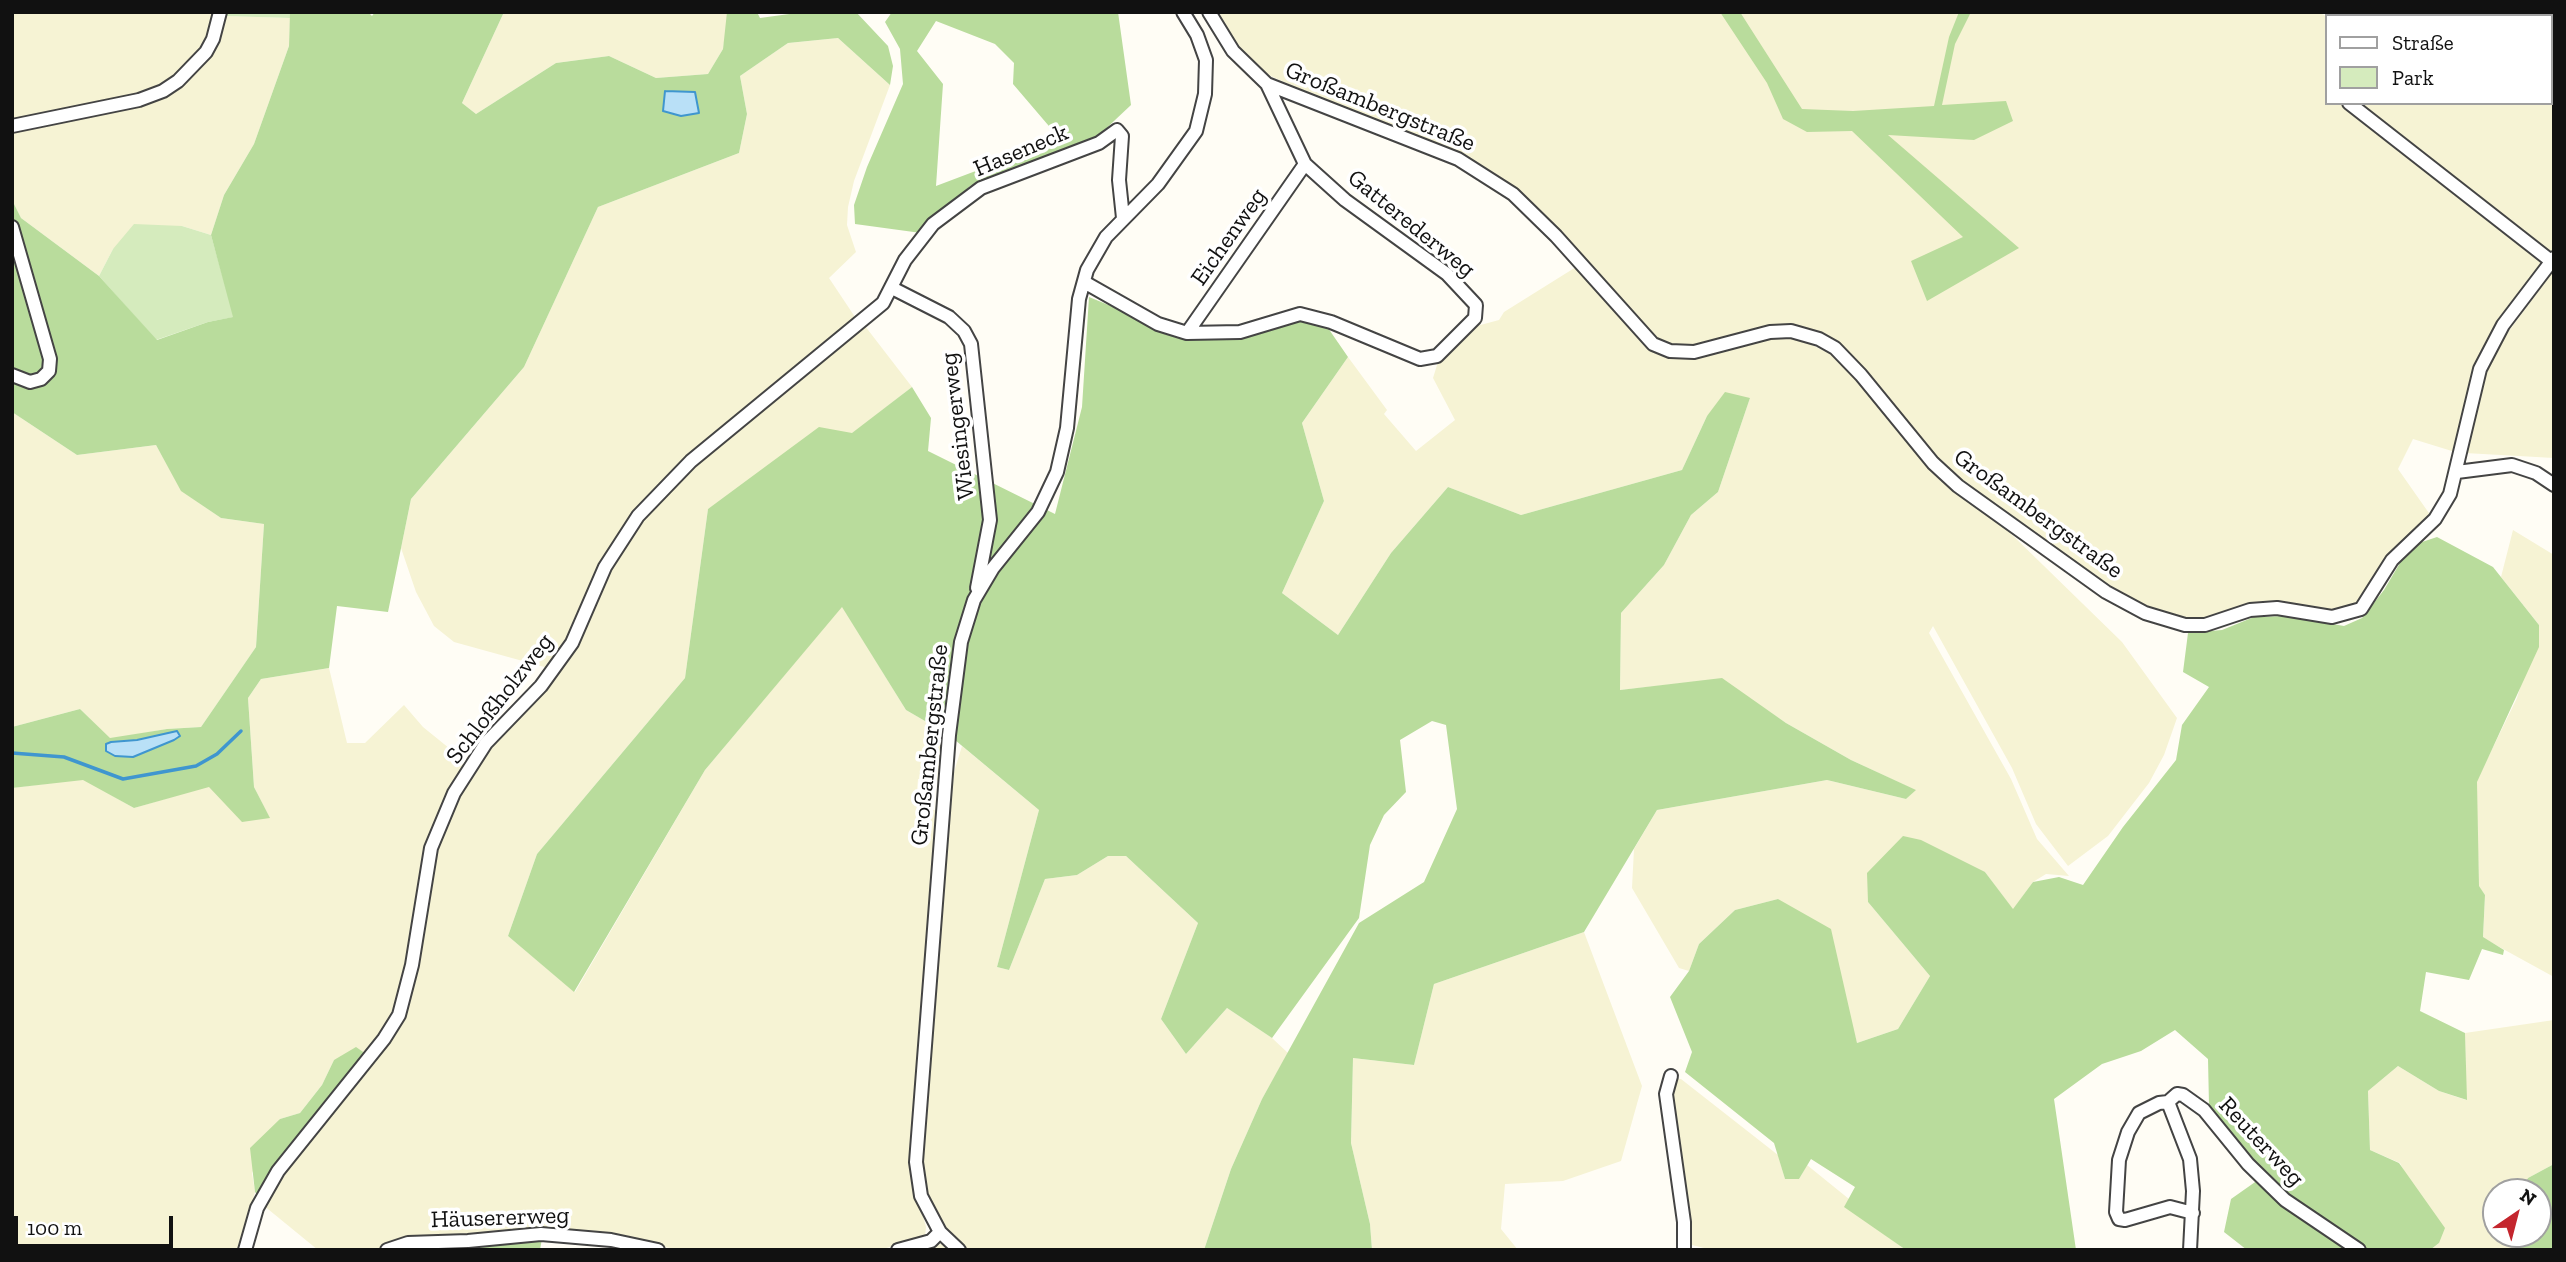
<!DOCTYPE html>
<html>
<head>
<meta charset="utf-8">
<style>
  body { margin:0 }
  #map { position:relative; width:2566px; height:1262px; overflow:hidden; background:#fffdf5; font-family:"Zilla Slab",serif }
  canvas { display:block }
  .frame { position:absolute; inset:0; border:14px solid #111; pointer-events:none }
  .legend { position:absolute; left:2325px; top:14px; width:228px; height:91px; box-sizing:border-box; background:#fff; border:2px solid #a0a0a0; margin:0; padding:9px 12px; list-style:none; font-size:21px; color:#111 }
  .legend li { display:flex; align-items:center; gap:14px; height:35px }
  .legend b { width:35px; border:2px solid #a0a0a0 }
  .north { position:absolute; left:2482px; top:1178px; width:70px; height:70px; box-sizing:border-box; background:#fff; border:2px solid #a0a0a0; border-radius:50%; rotate:35deg; font-size:19px; font-weight:700; line-height:28px; text-align:center; color:#111 }
  .north::after { content:''; display:block; margin:auto; width:24px; height:32px; background:#c4262e; clip-path:polygon(50% 0,100% 100%,50% 72%,0 100%) }
  .scale { position:absolute; left:14px; top:1216px; width:159px; height:32px; box-sizing:border-box; border:4px solid #111; border-top:0; padding-left:9px; font-size:21px; line-height:24px; white-space:nowrap; color:#111; -webkit-text-stroke:5px #fff; paint-order:stroke }
</style>
</head>
<body>
<div id="map">
<canvas width="2566" height="1262"></canvas>
<div class="frame"></div>
<ul class="legend">
<li><b style="height:9px;background:#fff"></b>Straße</li>
<li><b style="height:19px;background:#d5ebbd"></b>Park</li>
</ul>
<div class="north">N</div>
<div class="scale">100 m</div>
</div>
<script>
const context = document.querySelector('canvas').getContext('2d');
context.lineJoin = 'round';
function fillPath(path, color) { context.fillStyle = color; context.fill(path, 'evenodd'); }
const toPath = rows => new Path2D(rows.map(r => 'M' + r).join(''));
function trace(path, color, width, dash) { context.strokeStyle = color; context.lineWidth = width; context.lineCap = dash ? 'butt' : 'round'; context.setLineDash(dash || []); context.stroke(path); }
function drawText(font, color, halo, rows, align = 'center') {
  context.font = font + ' "Zilla Slab",serif'; context.lineWidth = 7; context.setLineDash([]); context.textBaseline = 'middle'; context.strokeStyle = halo; context.fillStyle = color; for (const [text, x, y, turn = 0] of rows) {
    context.save(); context.translate(x, y); context.rotate((+turn || 0) * Math.PI / 180); context.textAlign = isNaN(turn) ? turn : align; if (halo) context.strokeText(text, 0, 0); context.fillText(text, 0, 0); context.restore();
  }
}
fillPath(toPath([
  [12,12,214,12,202,50,177,77,138,97,12,120],
  [504,12,727,12,728,17,723,49,708,74,656,78,609,56,556,63,476,114,462,103],
  [1213,12,2318,12,2326,16,2326,103,2346,103,2539,255,2542,265,2493,333,2455,452,2413,439,2398,469,2431,516,2365,598,2350,609,2331,613,2271,602,2249,603,2204,620,2180,618,2142,607,2106,587,1980,498,1917,437,1819,333,1790,323,1714,343,1680,347,1654,340,1504,182,1253,68,1231,44],
  [2349,12,2554,12,2554,249,2550,252,2545,250,2355,103,2550,103,2550,16,2348,16],
  [225,16,290,18,289,46,254,144,224,195,211,235,182,226,113,249,99,276,21,218,12,200,13,133,122,111,170,91],
  [838,38,890,85,854,181,848,207,847,225,856,252,829,278,857,320,663,481,635,514,568,641,548,668,454,642,434,626,416,592,401,548,411,499,524,367,598,207,739,153,747,114,740,76,788,43],
  [1576,267,1648,348,1672,358,1695,357,1772,337,1793,336,1841,359,1936,473,2004,527,2122,642,2177,718,2164,755,2149,783,2108,836,2068,866,2036,824,2012,768,1933,626,1929,633,2011,779,2037,839,2069,876,2046,874,2033,882,2013,910,1985,872,1868,902,1930,976,1898,1029,1857,1043,1846,1004,1778,899,1735,910,1699,944,1689,971,1679,968,1632,888,1634,849,1657,810,1827,780,1906,799,1915,790,1851,760,1786,723,1721,679,1620,690,1621,613,1664,565,1691,515,1718,492,1750,398,1707,416,1682,470,1521,515,1448,487,1391,553,1338,635,1282,593,1324,501,1302,423,1348,357,1387,410,1384,414,1416,451,1455,420,1433,378,1438,362,1473,327,1499,320,1504,312],
  [2554,270,2554,458,2465,453,2481,385,2494,351],
  [865,326,912,387,852,434,708,509,685,678,537,854,508,936,575,992,705,770,842,606,906,710,942,731,940,781,918,779,916,806,938,811,912,1177,926,1227,925,1236,880,1250,681,1250,571,1230,388,1245,379,1250,318,1250,263,1205,282,1170,389,1039,443,823,474,764,547,682,617,552,649,508,680,475,813,363],
  [12,412,77,455,156,445,182,491,221,518,264,524,256,647,201,727,167,729,110,739,80,709,12,727],
  [2513,530,2554,555,2554,977,2483,938,2485,895,2479,887,2476,782,2517,698,2539,625,2501,577],
  [329,668,347,743,365,743,404,705,423,727,465,761,435,821,401,999,396,1014,366,1054,334,1060,322,1085,300,1113,280,1119,252,1173,255,1192,241,1250,12,1250,12,788,83,779,134,808,209,786,242,821,269,817,254,787,248,698,261,679],
  [962,746,1039,810,997,967,1009,970,1045,879,1077,875,1108,856,1126,856,1198,923,1161,1019,1186,1054,1227,1008,1272,1038,1288,1053,1262,1099,1231,1169,1204,1250,914,1250,941,1244,950,1235,940,1223,926,1197,921,1168,954,772],
  [1584,932,1642,1086,1621,1161,1563,1181,1505,1184,1501,1229,1518,1250,1372,1250,1370,1224,1351,1143,1353,1058,1414,1065,1434,984],
  [2554,1020,2554,1164,2528,1178,2520,1192,2496,1192,2496,1234,2511,1234,2516,1250,2430,1250,2439,1243,2400,1163,2370,1150,2368,1091,2398,1066,2439,1091,2466,1100,2465,1033],
  [1675,1079,1681,1079,1778,1155,1785,1179,1799,1179,1807,1165,1849,1199,1845,1206,1906,1250,1712,1250,1688,1244,1671,1082]
]), '#f6f3d4');
fillPath(toPath([
  [225,12,290,12,290,18,225,16],
  [134,224,182,226,211,235,234,317,208,322,156,340,99,276,113,249]
]), '#d5ebbd');
fillPath(toPath([
  [290,12,368,12,372,16,375,12,504,12,462,103,476,114,556,63,609,56,656,78,708,74,723,49,727,12,757,12,760,18,804,12,856,12,888,46,893,66,890,85,838,38,788,43,740,76,747,114,739,153,598,207,524,367,411,499,388,612,337,606,329,668,261,679,248,698,254,787,270,818,242,822,209,787,134,808,83,780,12,788,12,727,80,709,110,738,167,729,201,727,256,647,264,524,221,518,181,491,156,445,77,455,12,412,12,200,21,218,99,276,157,340,208,322,233,317,211,235,224,195,254,144,289,46],
  [892,12,1118,12,1131,105,1097,137,970,186,921,233,855,224,854,205,867,167,903,84,900,49,885,22],
  [936,21,995,44,1014,63,1013,84,1054,132,1018,155,936,186,943,84,917,51],
  [1720,12,1740,12,1802,109,1853,111,1934,106,1949,37,1959,12,1971,12,1955,44,1942,105,2006,101,2013,121,1974,140,1888,135,2019,248,1927,301,1911,261,1963,237,1852,131,1807,132,1783,119,1767,83],
  [1089,297,1128,313,1165,334,1208,340,1265,331,1301,319,1328,328,1348,357,1302,423,1324,501,1282,593,1338,635,1391,553,1448,487,1521,515,1682,470,1707,416,1725,392,1750,398,1718,492,1691,515,1664,565,1621,613,1620,690,1722,678,1786,723,1851,760,1916,790,1906,799,1827,780,1657,810,1584,932,1434,984,1414,1065,1353,1058,1351,1143,1370,1224,1372,1250,1204,1250,1231,1169,1262,1099,1359,923,1424,882,1457,809,1446,725,1432,721,1400,740,1406,792,1384,815,1370,845,1359,918,1272,1038,1227,1008,1186,1054,1161,1019,1198,923,1126,856,1108,856,1077,875,1045,879,1009,970,997,967,1039,810,949,735,906,710,842,607,705,770,574,992,508,936,537,854,685,678,708,509,819,427,852,433,912,387,931,418,928,451,1055,514,1082,407],
  [2437,537,2493,567,2539,625,2539,647,2477,782,2479,886,2485,895,2483,937,2504,950,2503,955,2482,949,2469,980,2426,972,2420,1011,2465,1033,2467,1100,2439,1091,2398,1066,2368,1091,2370,1150,2399,1163,2445,1228,2439,1243,2430,1250,2247,1250,2224,1232,2231,1199,2258,1180,2209,1105,2208,1059,2175,1030,2141,1051,2102,1064,2054,1099,2076,1250,1906,1250,1844,1207,1855,1187,1811,1159,1799,1179,1785,1179,1774,1143,1685,1072,1692,1052,1670,997,1689,971,1699,944,1735,910,1778,899,1831,929,1857,1043,1898,1029,1930,976,1868,902,1867,873,1903,836,1921,840,1985,872,2013,909,2033,882,2059,877,2083,885,2123,827,2176,760,2182,725,2209,687,2183,672,2188,633,2222,630,2254,617,2287,616,2344,626,2362,618,2384,590,2410,546],
  [356,1047,366,1054,260,1198,255,1192,250,1148,280,1119,300,1113,322,1085,334,1060],
  [2554,1164,2554,1250,2516,1250,2511,1234,2538,1234,2538,1192,2520,1192,2528,1178],
  [542,1238,540,1250,399,1250]
]), '#b9dc9c');
const water = toPath([
  [665,91,695,92,699,113,681,116,663,111,665,91],
  [177,731,180,736,174,740,133,757,115,756,106,751,106,744,111,742,137,740,177,731]
]);
fillPath(water, '#b9e0f7');
trace(water, '#3f96cf', 2);
trace(toPath([
  [12,753,64,757,123,779,196,766,217,754,241,731]
]), '#3f96cf', 3.5);
const minor = toPath([
  [1209,12,1233,51,1267,84,1458,159,1513,194,1556,236,1653,344,1670,351,1694,352,1770,332,1791,331,1819,339,1835,348,1861,375,1933,463,1958,486,2106,592,2145,613,2185,625,2205,625,2250,610,2277,608,2332,617,2361,609,2392,560,2435,519,2450,494,2480,369,2503,325,2554,258],
  [2345,16,2346,12],
  [2349,103,2551,261],
  [12,126,139,100,163,91,178,81,206,52,213,39,220,12],
  [12,227,50,359,49,371,41,379,30,382,12,375],
  [1084,282,1158,324,1187,333,1240,332,1300,314,1331,322,1420,359,1437,356,1475,318,1476,305,1447,274,1345,200,1305,164,1267,84],
  [892,288,949,317,964,331,971,344,990,520,977,588],
  [1187,333,1305,164],
  [2457,472,2512,465,2536,473,2554,485],
  [1671,1076,1666,1094,1684,1222,1684,1250],
  [2168,1102,2177,1094,2183,1095,2204,1110,2248,1164,2285,1200,2359,1250],
  [2168,1102,2159,1103,2139,1113,2128,1132,2119,1160,2116,1212,2119,1219,2125,1220,2170,1207,2193,1213],
  [2168,1102,2190,1159,2193,1191,2190,1250],
  [245,1250,257,1208,278,1171,384,1039,399,1015,412,965,431,848,454,793,486,743,541,686,572,643,605,567,638,516,691,461,883,303,905,260,933,224,981,188,1099,143,1117,130,1122,136,1119,180,1123,218],
  [387,1250,408,1243,468,1241,541,1234,611,1240,658,1250],
  [898,1250,931,1241,940,1232],
  [959,1250,940,1232,921,1196,916,1162,949,735,961,642,974,600,993,568,1038,512,1057,472,1067,428,1079,299,1087,270,1106,237,1158,184,1196,131,1205,94,1206,60,1197,35,1183,12]
]);
trace(minor, '#444', 16);
trace(minor, '#fff', 12);
drawText('24px', '#111', '#fff', [
  ["Großambergstraße",1380,107,22],
  ["Haseneck",1021,151,-23],
  ["Gatterederweg",1411,224,39],
  ["Eichenweg",1229,237,-55],
  ["Wiesingerweg",958,426,-97],
  ["Großambergstraße",2038,514,36],
  ["Schloßholzweg",500,699,-52],
  ["Großambergstraße",930,745,-84],
  ["Reuterweg",2261,1142,47],
  ["Häusererweg",500,1218,-2]
]);
</script>
</body>
</html>
